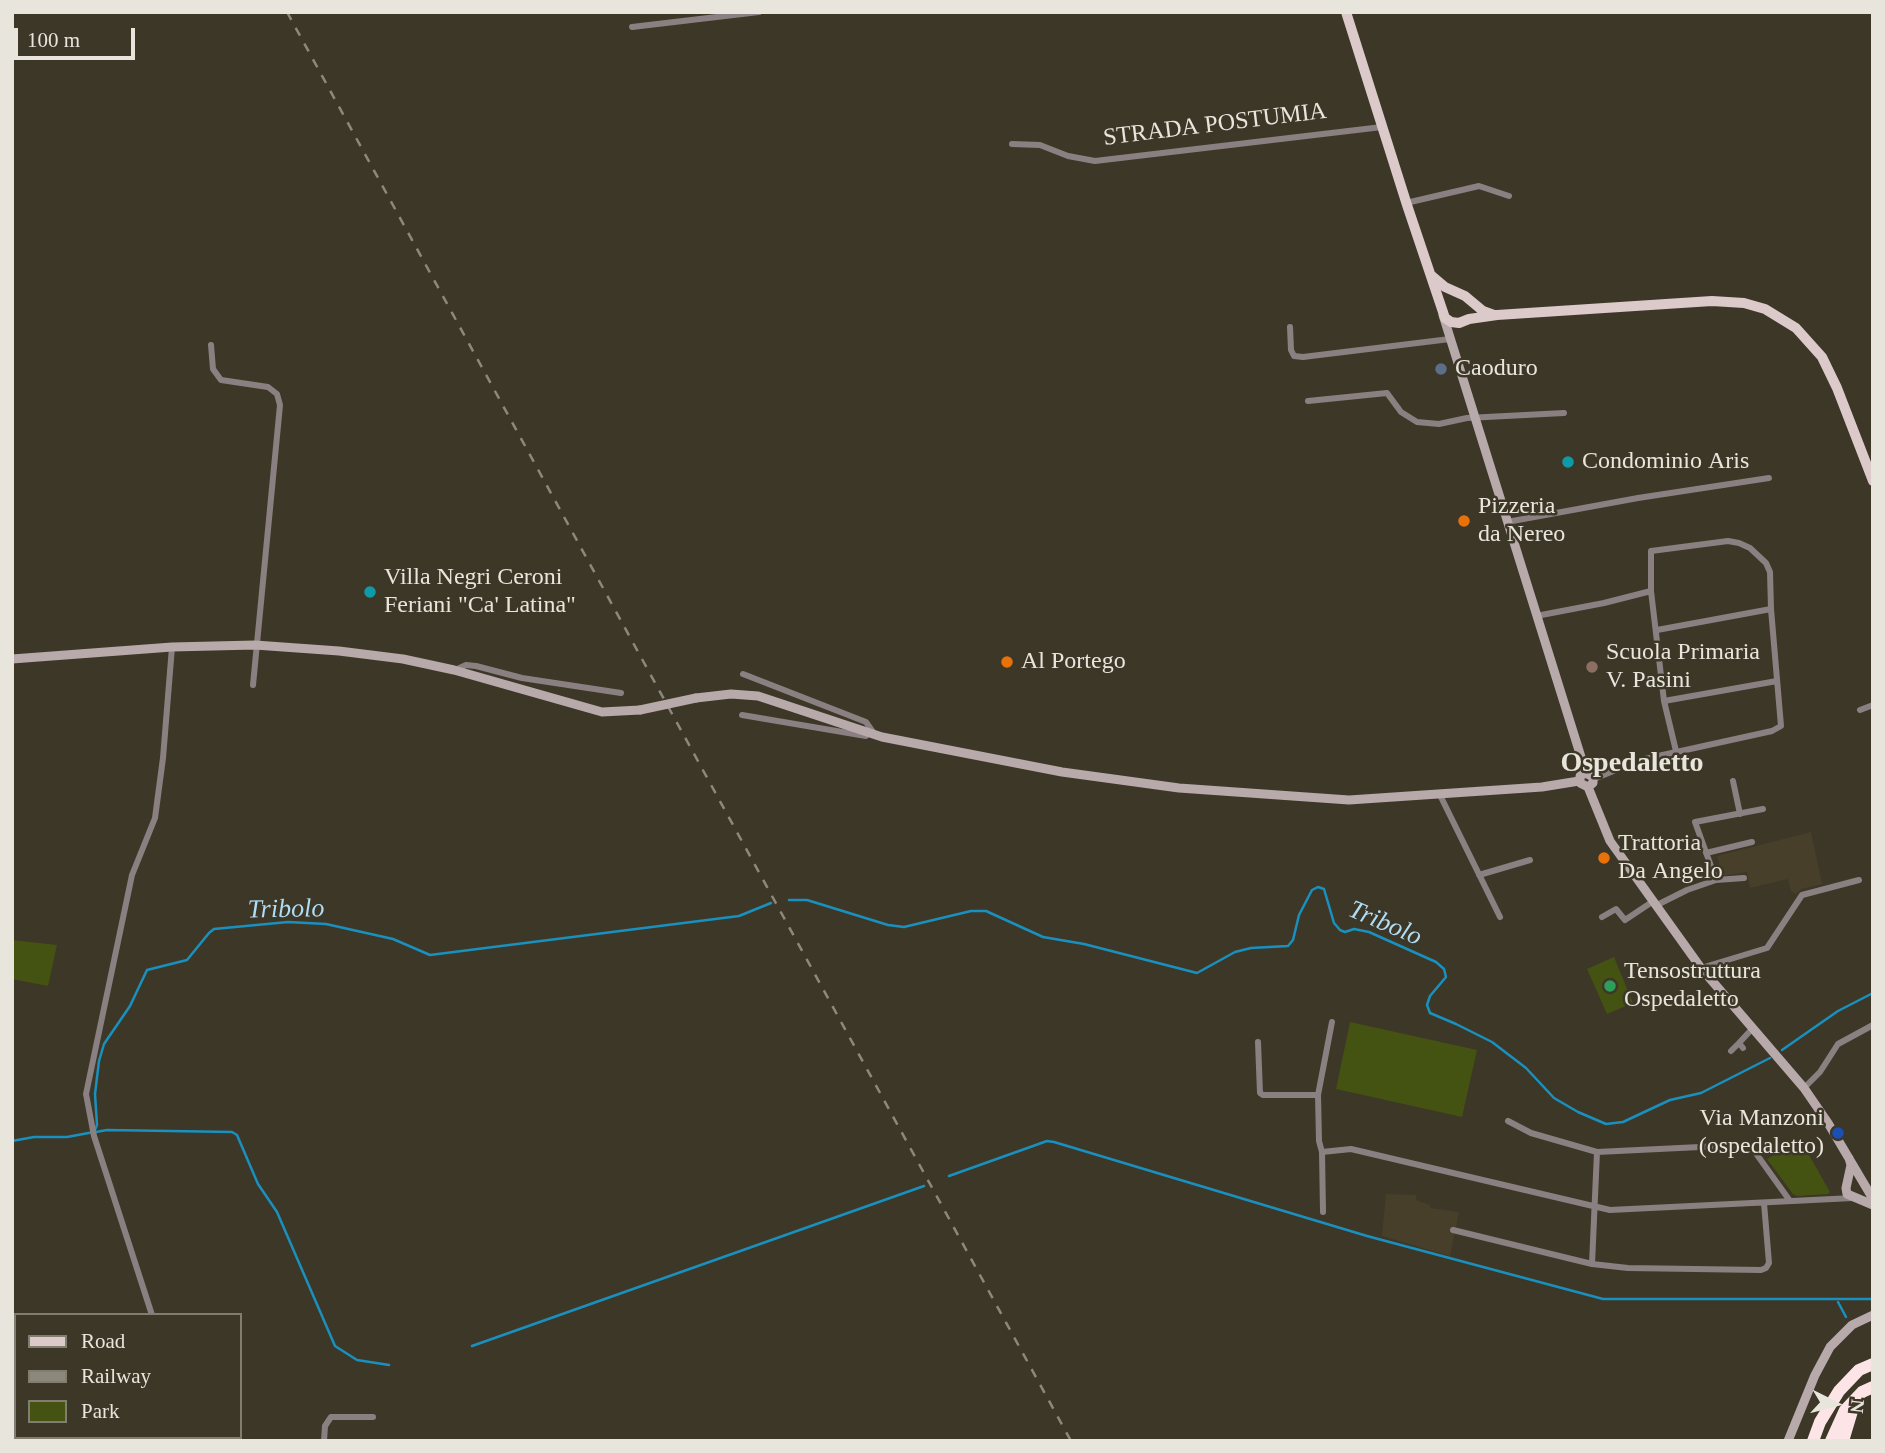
<!DOCTYPE html>
<html>
<head>
<meta charset="utf-8">
<style>
  body { margin:0 }
  #map { position:relative; width:1885px; height:1453px; overflow:hidden; background:#3d3728; font-family:"Times New Roman",serif }
  canvas { display:block }
  .frame { position:absolute; inset:0; border:14px solid #e8e5dc; pointer-events:none }
  .legend { position:absolute; left:14px; top:1313px; width:228px; height:126px; box-sizing:border-box; background:#3d3728; border:2px solid #817d70; margin:0; padding:9px 12px; list-style:none; font-size:21px; color:#e8e5dc }
  .legend li { display:flex; align-items:center; gap:14px; height:35px }
  .legend b { width:35px; border:2px solid #817d70 }
  .north { position:absolute; left:1801px; top:1369px; width:70px; height:70px; -webkit-text-stroke:5px #3d3728; paint-order:stroke; rotate:96deg; font-size:19px; font-weight:700; line-height:28px; text-align:center; color:#e8e5dc }
  .north::after { content:''; display:block; margin:auto; width:24px; height:32px; background:#e8e5dc; clip-path:polygon(50% 0,100% 100%,50% 72%,0 100%) }
  .scale { position:absolute; left:14px; top:28px; width:121px; height:32px; box-sizing:border-box; border:4px solid #e8e5dc; border-top:0; padding-left:9px; font-size:21px; line-height:24px; white-space:nowrap; color:#e8e5dc; -webkit-text-stroke:5px #3d3728; paint-order:stroke }
</style>
</head>
<body>
<div id="map">
<canvas width="1885" height="1453"></canvas>
<div class="frame"></div>
<ul class="legend">
<li><b style="height:9px;background:#dcc9ca"></b>Road</li>
<li><b style="height:9px;background:#8d887c"></b>Railway</li>
<li><b style="height:19px;background:#445311"></b>Park</li>
</ul>
<div class="north">N</div>
<div class="scale">100 m</div>
</div>
<script>
const context = document.querySelector('canvas').getContext('2d');
context.lineJoin = 'round';
function fillPath(path, color) { context.fillStyle = color; context.fill(path, 'evenodd'); }
const toPath = rows => new Path2D(rows.map(r => 'M' + r).join(''));
function trace(path, color, width, dash) { context.strokeStyle = color; context.lineWidth = width; context.lineCap = dash ? 'butt' : 'round'; context.setLineDash(dash || []); context.stroke(path); }
function drawText(font, color, halo, rows, align = 'center') {
  context.font = font + ' "Times New Roman",serif'; context.lineWidth = 5; context.setLineDash([]); context.textBaseline = 'middle'; context.strokeStyle = halo; context.fillStyle = color; for (const [text, x, y, turn = 0] of rows) {
    context.save(); context.translate(x, y); context.rotate((+turn || 0) * Math.PI / 180); context.textAlign = isNaN(turn) ? turn : align; if (halo) context.strokeText(text, 0, 0); context.fillText(text, 0, 0); context.restore();
  }
}
fillPath(toPath([
  [1811,832,1822,884,1801,889,1796,894,1791,891,1788,879,1750,888,1747,872,1722,876,1717,856],
  [1386,1194,1416,1195,1416,1200,1430,1205,1430,1208,1459,1212,1450,1256,1382,1236]
]), '#473f2a');
fillPath(toPath([
  [12,940,57,945,48,986,12,979],
  [1614,957,1633,1003,1607,1014,1587,969],
  [1350,1022,1477,1050,1462,1117,1336,1089],
  [1800,1139,1830,1192,1828,1194,1797,1196,1793,1194,1767,1159]
]), '#445311');
trace(toPath([
  [789,900,807,900,888,925,904,927,971,911,986,911,1043,937,1084,944,1197,973,1235,952,1251,948,1288,946,1293,940,1299,915,1312,890,1318,887,1324,889,1334,923,1340,930,1345,932,1354,929,1369,932,1436,962,1444,969,1446,977,1430,996,1427,1005,1430,1013,1456,1024,1492,1042,1526,1068,1554,1098,1578,1112,1606,1124,1623,1122,1670,1100,1701,1093,1770,1058],
  [1782,1050,1838,1011,1873,993],
  [96,1132,107,1130,232,1132,237,1135,258,1184,277,1212,335,1346,357,1360,389,1365],
  [12,1141,34,1137,67,1137,94,1132,97,1125,95,1094,99,1061,104,1044,130,1006,147,970,187,960,209,933,214,929,288,922,326,924,393,939,430,955,739,916,771,903],
  [949,1176,1047,1141,1054,1142,1367,1236,1603,1299,1873,1299],
  [1838,1302,1846,1317],
  [472,1346,924,1186]
]), '#1a90bf', 2.5);
trace(toPath([
  [632,27,759,12],
  [1012,144,1040,145,1068,156,1095,161,1382,127],
  [1406,203,1479,186,1509,196],
  [1290,327,1291,350,1294,356,1303,357,1450,339],
  [211,345,213,369,221,380,268,387,277,394,280,405,253,685],
  [1308,401,1387,393,1401,412,1417,422,1439,424,1467,418,1564,413],
  [1507,522,1638,498,1769,478],
  [1536,616,1604,603,1651,591],
  [1657,630,1771,609],
  [455,670,466,665,476,666,522,678,621,693],
  [743,674,866,722,875,735],
  [1664,701,1777,681],
  [1860,710,1873,705],
  [742,715,866,736,869,733],
  [1594,779,1640,760,1772,731,1781,726,1771,609,1770,572,1766,563,1750,548,1739,543,1728,541,1651,551,1651,591,1664,701,1676,751],
  [1733,781,1740,814],
  [1439,793,1500,917],
  [1706,853,1752,842],
  [1479,875,1530,860],
  [1716,880,1744,878],
  [1655,906,1687,890,1716,880,1695,822,1763,809],
  [1602,917,1616,909,1625,920,1652,902],
  [1701,968,1767,948,1802,895,1859,880],
  [1332,1022,1318,1095,1319,1141,1322,1152,1351,1149,1610,1210,1853,1198],
  [1258,1042,1260,1093,1263,1095,1318,1095],
  [1743,1048,1739,1043,1752,1029],
  [1731,1051,1739,1043],
  [1804,1088,1820,1072,1838,1044,1873,1025],
  [1508,1121,1531,1133,1597,1152,1741,1145,1755,1152,1790,1201],
  [1322,1152,1323,1212],
  [1453,1230,1592,1264,1628,1268,1761,1270,1766,1268,1769,1263,1764,1203],
  [1592,1264,1597,1152],
  [152,1315,94,1136,86,1094,132,875,155,818,163,758,172,647],
  [192,1437,193,1441],
  [324,1441,325,1426,331,1417,373,1417]
]), '#8a8081', 6);
trace(toPath([
  [1443,315,1586,773,1593,777,1593,783,1588,787],
  [12,659,172,647,255,645,339,651,403,659,454,670,602,712,640,710],
  [696,698,731,694,758,696,882,737,1062,772,1179,788,1349,800,1542,787,1579,781],
  [1586,773,1580,776,1580,783,1588,787,1610,841,1701,968,1804,1088,1828,1123,1873,1199],
  [1849,1158,1851,1165,1846,1188,1847,1194,1873,1205],
  [1788,1441,1815,1375,1830,1347,1852,1325,1873,1315]
]), '#b8a9ab', 9);
trace(toPath([
  [1346,12,1407,205,1445,318,1451,322,1459,323,1469,319,1497,315,1712,301,1744,303,1765,309,1796,328,1822,357,1837,388,1873,481],
  [1432,276,1445,287,1465,296,1483,311,1494,315]
]), '#dcc9ca', 10);
trace(toPath([
  [1813,1441,1820,1422,1839,1391,1859,1370,1873,1364],
  [1831,1441,1845,1410,1862,1392,1873,1387],
  [1843,1441,1852,1411]
]), '#fde5e7', 12);
trace(toPath([
  [287,12,1071,1441]
]), '#8d887c', 2.5, [9, 9]);
trace(toPath([
  [640,710,696,698]
]), '#b8a9ab', 9);
for (const [x, y, r, color] of [
  [1441,369,7,"#5c6f8a"],
  [1568,462,7,"#0f9aa8"],
  [1464,521,7,"#e8710a"],
  [370,592,7,"#0f9aa8"],
  [1007,662,7,"#e8710a"],
  [1592,667,7,"#8d6e63"],
  [1604,858,7,"#e8710a"],
  [1610,986,7,"#2e9e5b"],
  [1838,1133,7,"#1a4fb4"]
]) { const dot = new Path2D(); dot.arc(x, y, r, 0, 2 * Math.PI); context.fillStyle = color; context.fill(dot); trace(dot, '#3d3728', 2.5); }
drawText('24px', '#e8e5dc', '#3d3728', [
  ["STRADA POSTUMIA",1215,125,-7]
]);
drawText('24px', '#e8e5dc', '#3d3728', [
  ["Caoduro",1455,369],
  ["Condominio Aris",1582,462],
  ["Pizzeria",1478,507],
  ["da Nereo",1478,535],
  ["Villa Negri Ceroni",384,578],
  ["Feriani \"Ca' Latina\"",384,606],
  ["Scuola Primaria",1606,653],
  ["V. Pasini",1606,681],
  ["Al Portego",1021,662],
  ["Trattoria",1618,844],
  ["Da Angelo",1618,872],
  ["Tensostruttura",1624,972],
  ["Ospedaletto",1624,1000],
  ["Via Manzoni",1824,1119,"right"],
  ["(ospedaletto)",1824,1147,"right"]
], 'left');
drawText('italic 26px', '#afddf6', '#3d3728', [
  ["Tribolo",286,910,-1],
  ["Tribolo",1385,924,23]
]);
drawText('bold 28px', '#e8e5dc', '#3d3728', [
  ["Ospedaletto",1632,764]
]);
</script>
</body>
</html>
